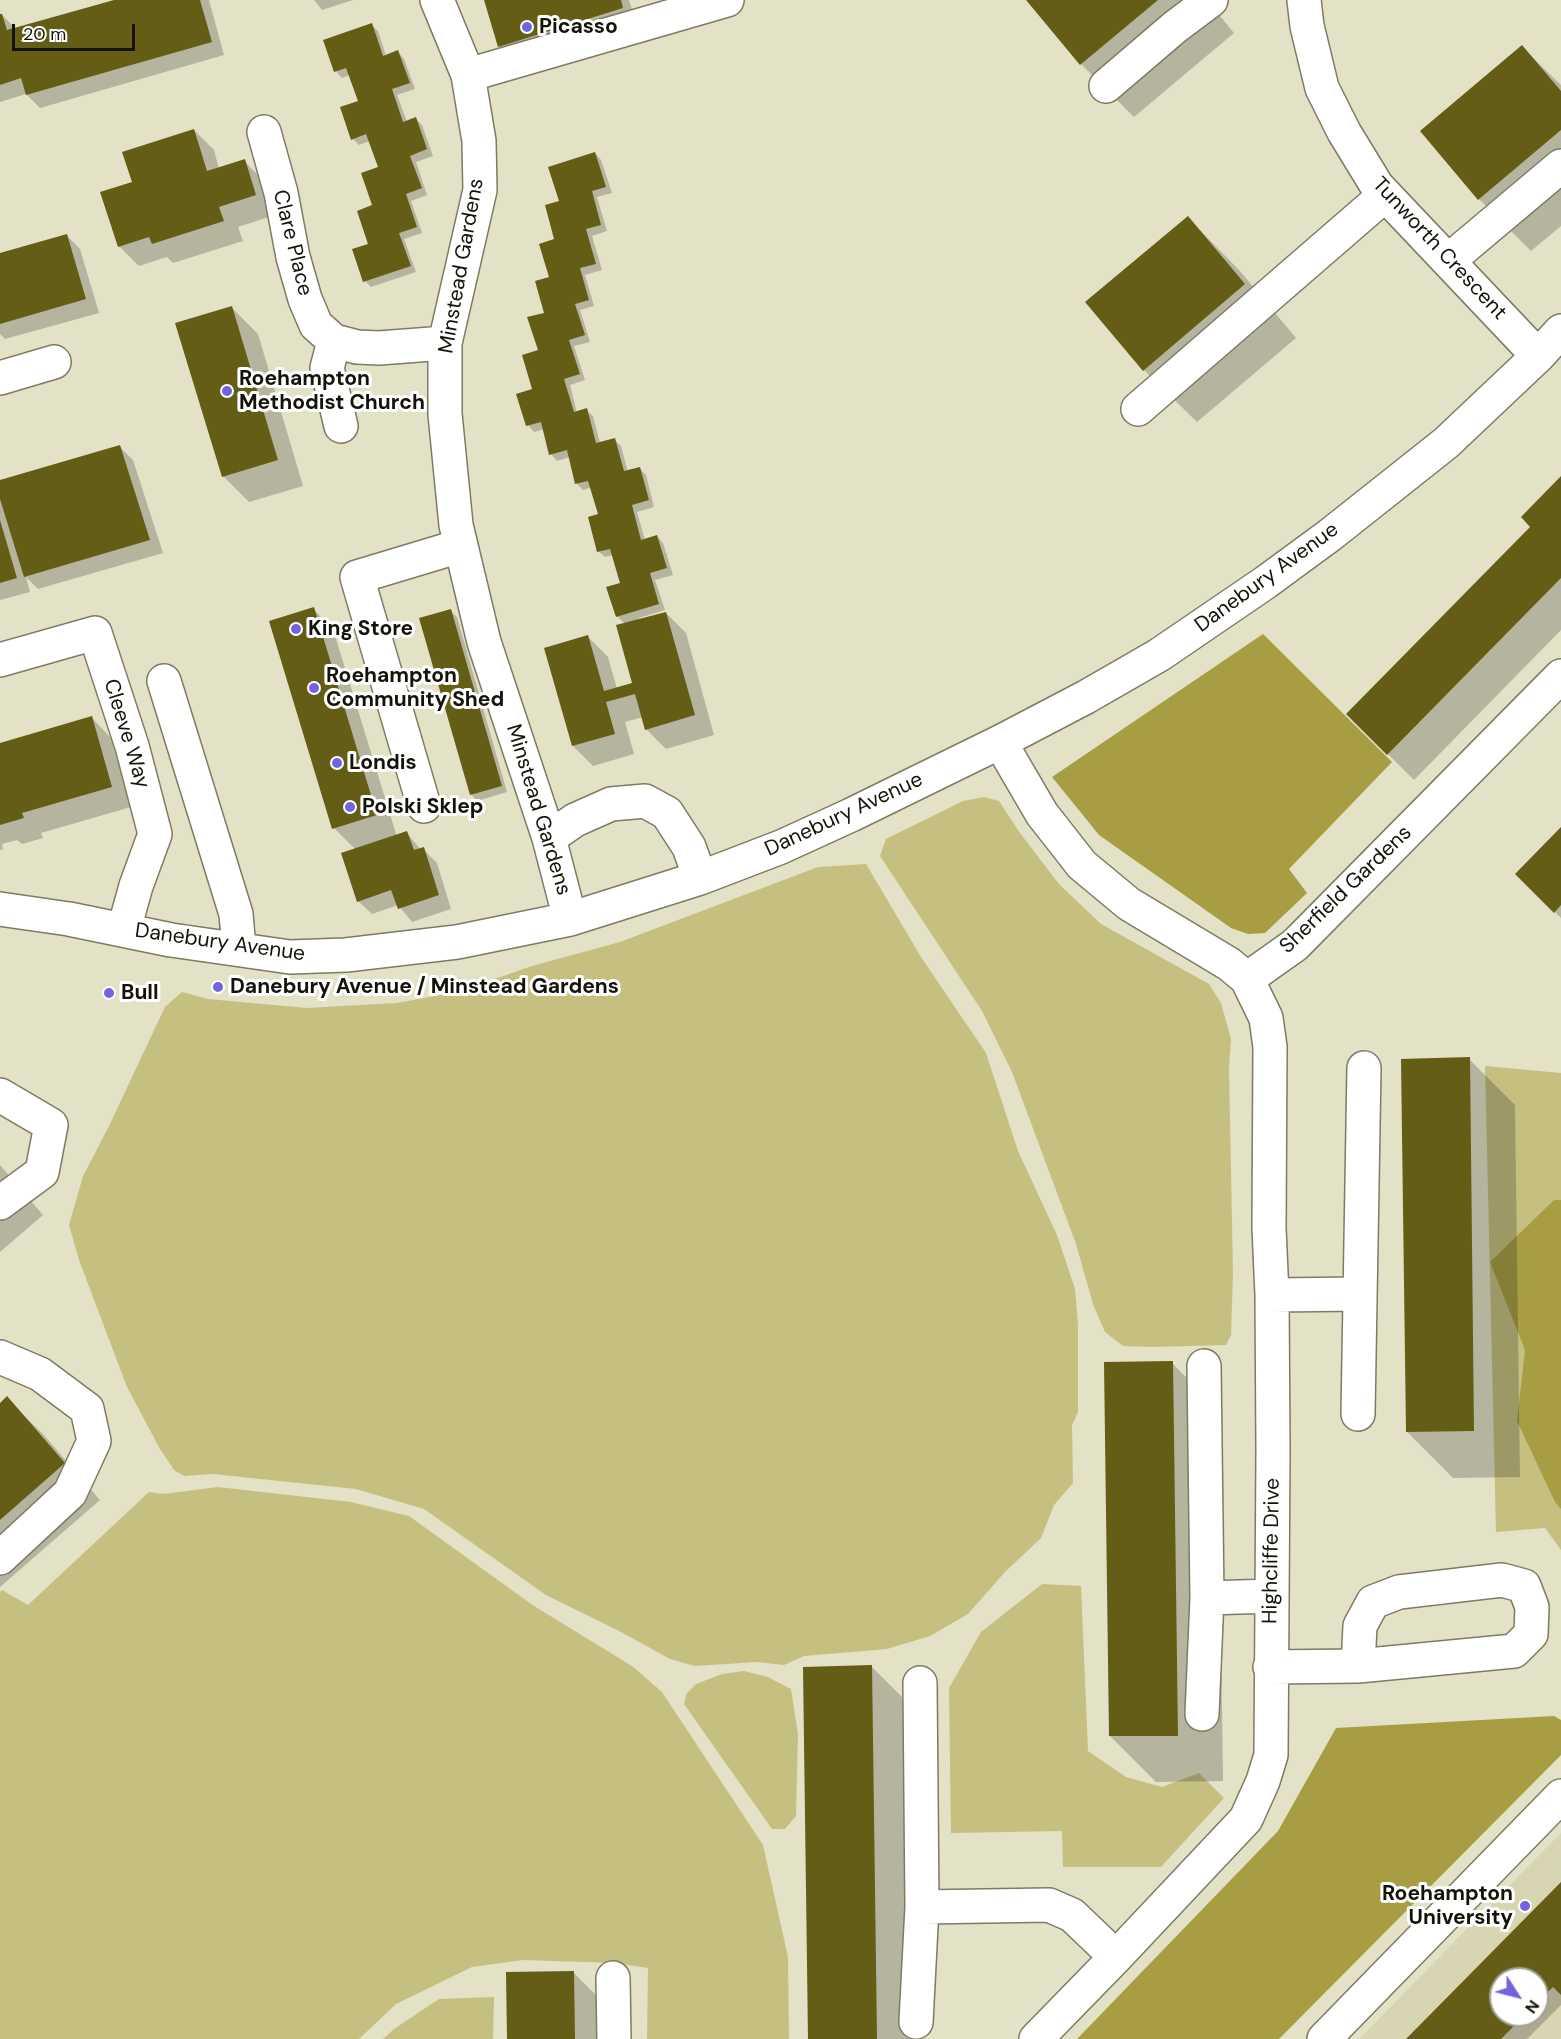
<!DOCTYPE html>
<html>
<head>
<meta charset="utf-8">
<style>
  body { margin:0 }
  #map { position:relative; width:1561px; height:2039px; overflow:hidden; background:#e3e1c6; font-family:"DM Sans",sans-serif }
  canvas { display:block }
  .north { position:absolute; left:1489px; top:1967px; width:60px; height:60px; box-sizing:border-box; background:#fff; border:2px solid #a1a19d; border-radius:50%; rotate:126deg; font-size:16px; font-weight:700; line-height:24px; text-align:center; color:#131309 }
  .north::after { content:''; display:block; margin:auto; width:21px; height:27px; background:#7164de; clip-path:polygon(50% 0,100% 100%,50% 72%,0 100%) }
  .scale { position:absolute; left:12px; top:24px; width:123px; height:27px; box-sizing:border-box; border:3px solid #131309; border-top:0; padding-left:8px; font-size:18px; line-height:21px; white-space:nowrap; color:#131309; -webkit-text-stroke:4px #fff; paint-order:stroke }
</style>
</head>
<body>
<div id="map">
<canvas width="1561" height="2039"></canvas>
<div class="north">N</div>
<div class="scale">20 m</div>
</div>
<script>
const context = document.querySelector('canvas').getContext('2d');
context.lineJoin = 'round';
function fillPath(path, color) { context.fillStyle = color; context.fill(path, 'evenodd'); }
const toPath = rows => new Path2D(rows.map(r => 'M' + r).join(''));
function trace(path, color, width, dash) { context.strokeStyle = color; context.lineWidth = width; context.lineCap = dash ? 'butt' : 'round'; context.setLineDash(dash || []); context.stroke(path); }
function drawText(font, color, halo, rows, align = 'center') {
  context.font = font + ' "DM Sans",sans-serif'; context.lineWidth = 6; context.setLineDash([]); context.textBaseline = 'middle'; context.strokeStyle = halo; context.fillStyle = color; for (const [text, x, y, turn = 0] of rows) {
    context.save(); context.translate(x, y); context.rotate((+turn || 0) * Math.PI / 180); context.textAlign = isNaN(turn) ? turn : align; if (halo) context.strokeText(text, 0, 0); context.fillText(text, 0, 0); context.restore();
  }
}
fillPath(toPath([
  [1561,1833,1561,2039,1359,2039],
  [1501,1979,1537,1979,1537,2015,1501,2015]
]), '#d8d5b2');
fillPath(toPath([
  [984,797,999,801,1020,833,1059,884,1101,924,1209,984,1221,1003,1231,1039,1229,1067,1233,1274,1231,1335,1226,1345,1152,1347,1123,1346,1105,1332,1093,1304,1076,1244,1012,1072,982,1011,880,856,886,839,963,801],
  [866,864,921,957,986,1053,1018,1151,1057,1235,1075,1289,1078,1326,1078,1412,1072,1425,1073,1483,1054,1505,1041,1538,1005,1572,968,1614,930,1636,887,1649,804,1656,784,1665,757,1662,695,1666,670,1659,623,1633,546,1595,424,1509,356,1489,213,1474,184,1476,174,1470,160,1449,127,1387,79,1260,69,1225,83,1176,108,1128,165,1007,182,992,208,999,307,1008,397,1003,457,992,532,966,620,942,818,867],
  [1485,1066,1561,1073,1561,1550,1545,1528,1496,1532],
  [218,1487,351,1502,409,1516,534,1606,632,1666,662,1692,763,1845,788,1957,789,2039,647,2039,648,1968,615,1963,523,1960,472,1967,396,2004,359,2039,0,2039,0,1592,2,1590,28,1605,149,1492,163,1494],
  [1042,1584,1081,1586,1088,1751,1126,1777,1162,1787,1199,1773,1224,1798,1161,1867,1063,1867,1062,1831,951,1833,949,1688,981,1632],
  [744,1671,768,1677,791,1689,798,1734,796,1816,785,1829,772,1829,684,1704,687,1693,696,1684,722,1674],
  [494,1997,493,2039,383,2039,394,2029,439,1999]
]), '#c5c080');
fillPath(toPath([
  [1263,634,1392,762,1289,869,1307,893,1265,933,1248,934,1231,928,1099,835,1052,777],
  [1554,1200,1561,1200,1561,1509,1555,1502,1517,1421,1525,1350,1490,1262],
  [1554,1716,1561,1720,1561,1755,1279,2039,1077,2039,1278,1831,1336,1728]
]), '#a79e44');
fillPath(toPath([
  [119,0,209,0,224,55,40,108,26,94,0,102,0,16,2,15,16,29],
  [314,0,353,0,322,10],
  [486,0,629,0,636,21,513,60,500,46],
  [1028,0,1207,0,1234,33,1134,117,1081,64],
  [371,25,378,31,386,56,398,52,404,59,415,89,397,95,407,122,416,119,422,125,433,156,416,162,427,195,411,201,422,233,404,239,416,272,371,287,365,281,380,168,370,141,359,145,353,139,359,102,350,75,342,78,336,71],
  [1522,47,1561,85,1561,226,1531,251,1479,199],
  [194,130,214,150,219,169,244,161,264,181,275,215,238,227,243,241,173,263,167,257,139,266,119,246,134,183],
  [595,153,601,160,612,193,597,197,607,231,592,236,602,270,585,275,594,306,580,310,590,342,574,346,585,380,570,385,577,413,586,410,593,416,600,443,615,440,621,446,628,472,640,469,646,475,654,507,637,512,645,540,657,536,663,543,673,575,655,580,665,610,639,618,640,620,666,613,686,633,714,735,666,749,646,729,643,717,625,722,634,754,593,766,573,746,588,637,608,657,617,689,633,684,625,624,617,616,622,584,614,555,605,557,598,551,600,515,592,487,583,490,576,483,570,457,557,461,551,454,544,429,534,432,528,425,551,278,561,202],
  [1188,218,1240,271,1296,338,1197,422,1144,370],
  [67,236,80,249,99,313,5,339,0,334,0,255],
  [232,308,258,334,303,486,249,502,223,476],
  [120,447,133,460,163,553,38,589,26,577,30,592,0,600,0,481],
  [1561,478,1561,630,1414,780,1348,714,1532,527],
  [313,609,333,629,397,837,407,833,421,850,423,849,437,863,451,909,412,922,398,905,372,914,358,901,356,850,334,828],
  [451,611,457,617,507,792,477,801,471,794],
  [92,718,111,738,131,807,41,833,43,838,22,844,17,840,2,844,3,849,0,850,0,744],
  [1561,829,1561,918,1517,874],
  [1469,1059,1515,1105,1520,1477,1453,1478,1407,1432],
  [0,1165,43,1215,0,1252],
  [1172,1363,1218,1409,1223,1781,1156,1782,1110,1736],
  [7,1399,43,1434,100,1500,0,1587,0,1405],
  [872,1667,918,1713,922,2039,810,2039],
  [1561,1885,1561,2005,1527,2039,1408,2039],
  [1501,1979,1537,1979,1537,2015,1501,2015],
  [574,1973,620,2019,620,2039,508,2039]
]), '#0003');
fillPath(toPath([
  [114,0,200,0,212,42,26,95,21,78,0,85,0,14,2,14,7,30],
  [484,0,621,0,623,8,498,47],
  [1026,0,1158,0,1080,65],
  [372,23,383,56,398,50,410,83,392,89,403,122,416,117,427,149,410,156,422,188,406,194,417,227,399,233,411,266,363,282,352,249,368,244,357,211,372,205,361,173,378,167,366,134,351,140,340,107,358,101,346,68,334,72,323,40],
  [1522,45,1561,91,1561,130,1478,200,1420,131],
  [194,129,207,171,245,159,256,195,219,207,224,221,152,244,149,237,118,247,100,192,132,182,122,152],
  [595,152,606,187,592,191,601,225,586,229,596,264,580,268,589,300,575,304,585,335,569,340,580,374,564,379,574,412,587,408,596,443,615,438,624,471,640,467,649,500,632,505,641,540,657,535,667,568,650,573,659,604,616,617,606,587,620,583,610,549,597,552,588,517,598,514,588,481,575,484,567,450,549,455,541,422,526,426,516,394,532,389,522,355,538,350,527,317,544,313,535,281,549,277,539,244,554,239,545,205,559,201,548,167],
  [1188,216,1245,284,1143,371,1085,302],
  [67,234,86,299,0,324,0,253],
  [232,306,278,460,222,477,175,323],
  [120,445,150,540,24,577,0,499,0,480],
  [1561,476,1561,578,1387,755,1346,714,1530,527,1521,517],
  [0,520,17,578,0,583],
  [314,607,377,815,332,829,269,621],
  [451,609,502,786,470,795,419,618],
  [666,612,695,715,645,730,635,694,606,702,615,734,572,746,544,648,588,635,604,691,632,683,616,625],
  [92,716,112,787,22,813,24,818,0,825,0,743],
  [1561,827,1561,905,1554,913,1515,874],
  [407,831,414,850,424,847,439,895,398,909,391,890,357,902,341,853],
  [1470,1057,1474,1431,1406,1432,1401,1059],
  [1173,1361,1178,1736,1109,1736,1104,1362],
  [7,1396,65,1463,0,1520,0,1403],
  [872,1665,877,2039,808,2039,803,1667],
  [1561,1882,1561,1995,1553,1987,1537,2002,1537,1979,1501,1979,1501,2015,1525,2015,1501,2039,1406,2039],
  [574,1971,575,2039,507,2039,506,1972]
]), '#645d15');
const minor = toPath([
  [437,0,468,75,479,141,480,190,445,343,445,414,456,525,484,642,549,838,570,919],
  [1304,0,1307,26,1322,88,1344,132,1377,186,1538,356],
  [468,75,727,0],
  [1106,86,1175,27,1211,0],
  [264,132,281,193,293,257,305,299,316,325,334,341,357,347,379,348,445,343],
  [1448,261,1561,166],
  [334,341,327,368,341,426],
  [0,378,54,362],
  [1138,409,1385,195],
  [0,660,95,633,132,746,155,834,136,886,124,929],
  [164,681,236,914,239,949],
  [1000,742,1042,814,1082,865,1129,904,1229,964,1247,979,1295,945,1561,676],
  [424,806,357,577,460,546],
  [549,838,575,820,611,804,645,801,667,813,689,847,700,878],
  [0,909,69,919,171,940,290,957,346,955,457,942,570,919,700,878,781,847,851,815,1000,742,1086,697,1159,655,1266,582,1330,535,1446,443,1538,356,1561,331],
  [0,1095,51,1125,42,1172,0,1203],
  [1272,1295,1360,1294],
  [0,1357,40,1374,87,1409,94,1441,70,1493,0,1558],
  [1204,1366,1207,1598],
  [1358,1414,1364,1068],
  [1270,1667,1358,1666,1514,1651,1531,1634,1532,1607,1524,1586,1502,1580,1399,1592,1373,1602,1360,1626,1358,1666],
  [1202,1714,1207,1598,1271,1596],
  [922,1907,1049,1905,1072,1915,1116,1957],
  [613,1978,614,2039],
  [916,2022,922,1907,920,1683],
  [1036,2039,1116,1957,1246,1819,1263,1781,1271,1755,1273,1451,1272,1295,1269,1228,1270,1047,1266,1018,1247,979],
  [1324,2039,1561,1796]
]);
trace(minor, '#7d7b62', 36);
trace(minor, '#fff', 33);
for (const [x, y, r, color] of [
  [527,27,6,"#7164de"],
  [227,391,6,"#7164de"],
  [296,629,6,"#7164de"],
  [314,688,6,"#7164de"],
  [337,763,6,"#7164de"],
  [350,807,6,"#7164de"],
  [218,987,6,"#7164de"],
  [109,993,6,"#7164de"],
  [1525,1906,6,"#7164de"]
]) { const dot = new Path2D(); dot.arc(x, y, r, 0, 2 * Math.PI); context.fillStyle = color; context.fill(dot); trace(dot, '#fff', 2); }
drawText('bold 21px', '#131309', '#fff', [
  ["Picasso",539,27],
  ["Roehampton",239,379],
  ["Methodist Church",239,403],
  ["King Store",308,629],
  ["Roehampton",326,676],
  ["Community Shed",326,700],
  ["Londis",349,763],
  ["Polski Sklep",362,807],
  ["Danebury Avenue / Minstead Gardens",230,987],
  ["Bull",121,993],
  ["Roehampton",1513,1894,"right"],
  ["University",1513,1918,"right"]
], 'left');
drawText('21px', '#131309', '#fff', [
  ["Clare Place",292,243,76],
  ["Tunworth Crescent",1439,249,47],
  ["Minstead Gardens",462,266,-80],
  ["Danebury Avenue",1267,578,-36],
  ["Cleeve Way",126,734,73],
  ["Minstead Gardens",538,810,73],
  ["Danebury Avenue",844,815,-25],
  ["Sherfield Gardens",1346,890,-44],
  ["Danebury Avenue",220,943,8],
  ["Highcliffe Drive",1272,1551,-89]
]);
</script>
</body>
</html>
